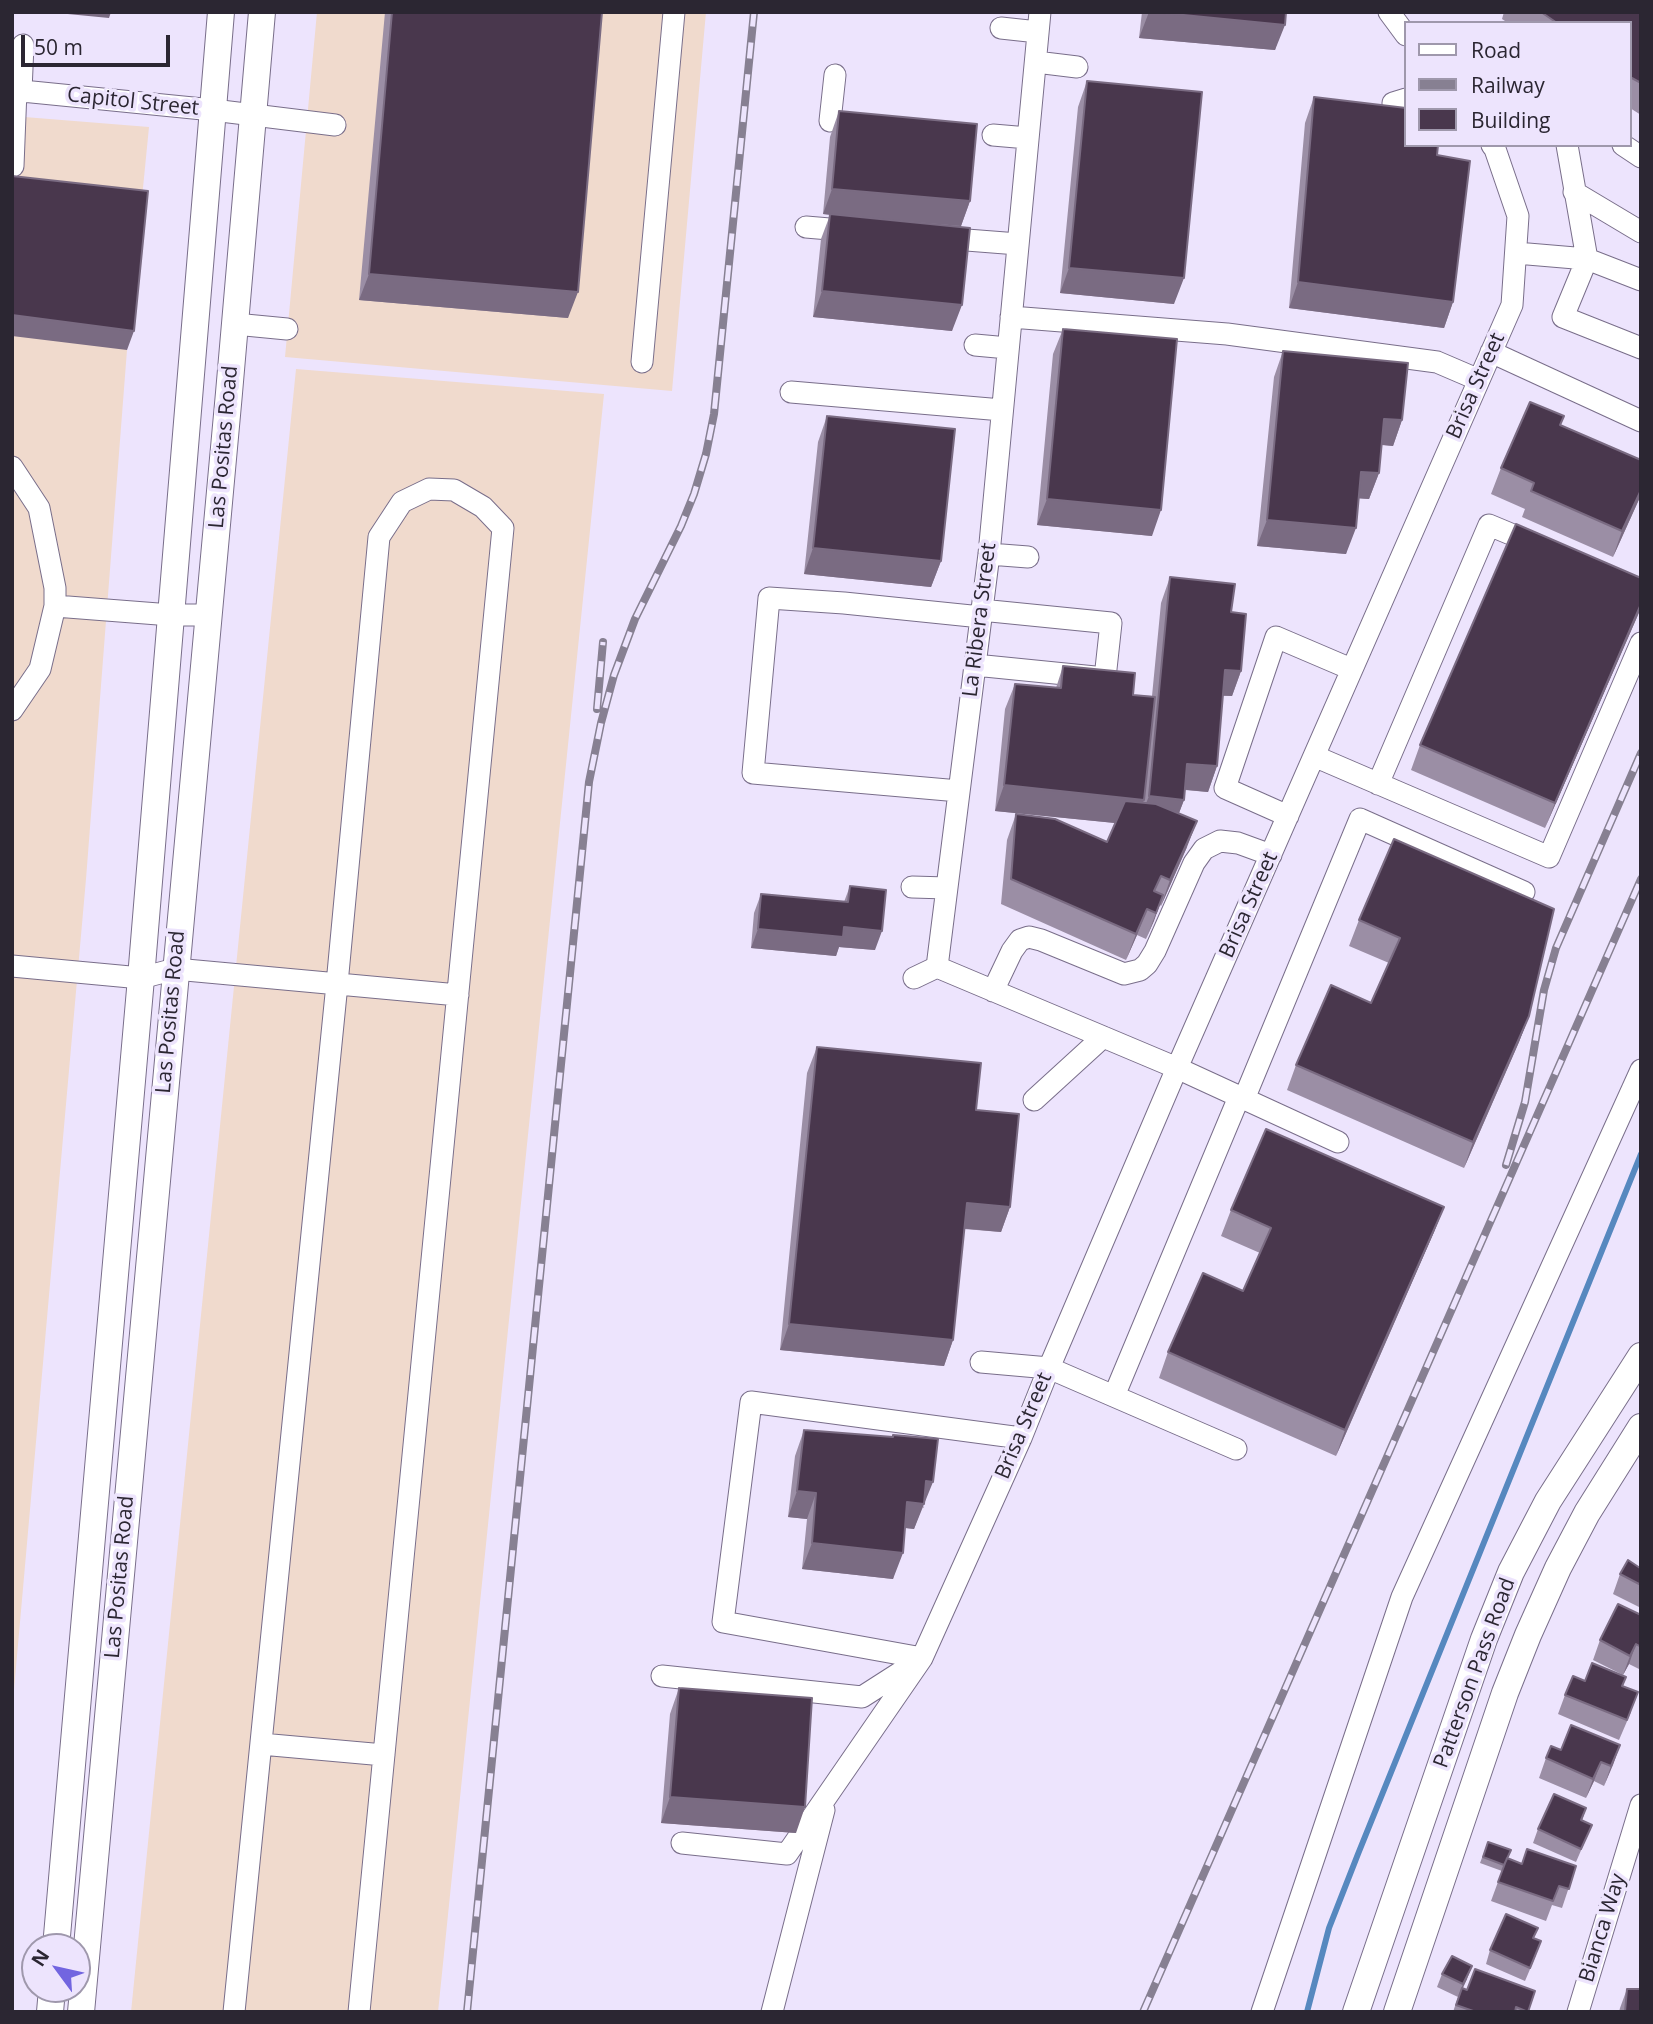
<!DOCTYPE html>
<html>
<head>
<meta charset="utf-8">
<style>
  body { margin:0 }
  #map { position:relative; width:1653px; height:2024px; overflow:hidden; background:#ede4fd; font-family:"Open Sans",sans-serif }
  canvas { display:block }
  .frame { position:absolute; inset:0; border:14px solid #2b2632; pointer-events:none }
  .legend { position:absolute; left:1404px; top:21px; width:228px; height:126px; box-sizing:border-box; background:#ede4fd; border:2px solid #9f98ac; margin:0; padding:9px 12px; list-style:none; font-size:21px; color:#2b2632 }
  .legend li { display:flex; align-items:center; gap:14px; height:35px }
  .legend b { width:35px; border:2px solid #9f98ac }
  .north { position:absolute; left:21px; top:1933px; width:70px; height:70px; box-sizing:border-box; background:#ede4fd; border:2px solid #9f98ac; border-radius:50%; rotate:303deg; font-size:19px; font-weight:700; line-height:28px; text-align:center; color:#2b2632 }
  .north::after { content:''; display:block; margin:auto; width:24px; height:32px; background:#7265e0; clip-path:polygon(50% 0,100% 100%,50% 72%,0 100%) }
  .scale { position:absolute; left:21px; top:35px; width:149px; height:32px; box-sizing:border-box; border:4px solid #2b2632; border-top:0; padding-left:9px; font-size:21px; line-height:24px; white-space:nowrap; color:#2b2632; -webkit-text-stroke:5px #ede4fd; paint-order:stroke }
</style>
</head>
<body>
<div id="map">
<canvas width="1653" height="2024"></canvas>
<div class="frame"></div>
<ul class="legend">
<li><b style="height:9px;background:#fff"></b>Road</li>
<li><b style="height:9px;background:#878092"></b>Railway</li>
<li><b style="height:19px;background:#49374d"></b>Building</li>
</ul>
<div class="north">N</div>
<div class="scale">50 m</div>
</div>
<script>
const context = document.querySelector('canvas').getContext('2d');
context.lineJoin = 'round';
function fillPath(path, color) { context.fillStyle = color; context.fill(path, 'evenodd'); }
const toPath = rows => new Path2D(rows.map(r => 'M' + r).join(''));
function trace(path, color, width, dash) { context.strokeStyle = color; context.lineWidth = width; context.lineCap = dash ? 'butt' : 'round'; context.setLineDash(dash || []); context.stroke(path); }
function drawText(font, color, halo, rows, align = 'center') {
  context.font = font + ' "Open Sans",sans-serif'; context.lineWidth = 7; context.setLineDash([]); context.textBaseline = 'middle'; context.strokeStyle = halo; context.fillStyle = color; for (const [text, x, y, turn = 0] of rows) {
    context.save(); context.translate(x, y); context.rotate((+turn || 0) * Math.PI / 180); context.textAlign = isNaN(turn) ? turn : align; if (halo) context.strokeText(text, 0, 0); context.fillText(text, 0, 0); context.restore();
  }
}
fillPath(toPath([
  [317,12,706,12,672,391,285,357],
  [12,116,149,127,127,350,86,879,12,1712],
  [296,369,604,394,438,2012,131,2012]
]), '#f0dacd');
trace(toPath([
  [1307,2012,1329,1928,1358,1854,1641,1154]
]), '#5688bf', 6);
const minor = toPath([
  [1040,12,989,554,937,967,1177,1068,1338,1142],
  [1389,12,1406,35],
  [1001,28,1038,32],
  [1036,62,1077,67],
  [12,90,213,110,335,125],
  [21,91,23,45],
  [1393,103,1406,99],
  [830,121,835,75],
  [993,135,1028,138],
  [1623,145,1641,157],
  [13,166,16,90],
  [1574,192,1641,232],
  [806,227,853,231],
  [941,238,1018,244],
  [1516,253,1587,259,1567,145],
  [1641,280,1587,259,1563,317,1641,348],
  [1011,317,1227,334,1437,362,1479,380],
  [235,324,287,329],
  [975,345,1008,348],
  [1491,352,1641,421],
  [642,362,674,12],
  [791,392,1002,410],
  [12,467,39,508,55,588,55,606,40,669,12,710],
  [989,554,1028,557],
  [55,606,171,615,209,615],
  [975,665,1105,678,1111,623,981,610],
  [1314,756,1549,857,1641,643],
  [1378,784,1489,525,1537,545],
  [959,791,753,773,769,598,844,603,981,617],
  [1288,816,1225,788,1276,637,1351,669],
  [912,887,947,888],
  [12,966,141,978,175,969,458,995],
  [914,978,937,967],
  [993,991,1012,951,1020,940,1029,937,1041,940,1124,974,1140,970,1147,964,1155,951,1194,863,1204,849,1220,841,1238,843,1271,855],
  [1244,1099,1360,819,1524,892],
  [1034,1100,1103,1037],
  [981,1362,1049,1368,1236,1449],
  [1114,1396,1239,1097],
  [922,1658,723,1622,751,1402,1021,1438],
  [662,1676,862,1697,915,1663],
  [261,1744,384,1755],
  [682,1843,787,1854,922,1658,1021,1438,1049,1368,1177,1068,1512,305,1518,216,1495,149,1492,145],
  [234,2012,337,984,379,537,402,502,429,489,454,490,483,507,503,528,359,2012],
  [772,2012,824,1810],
  [1262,2012,1402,1597,1641,1070],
  [1578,2012,1641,1805]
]);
const major = toPath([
  [56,1947,141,978,221,12],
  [50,2012,52,1989],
  [81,2012,229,393,262,12],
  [1356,2012,1484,1639,1511,1572,1548,1501,1641,1356],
  [1397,2012,1505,1693,1528,1635,1558,1568,1587,1513,1641,1427]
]);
trace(minor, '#796e8a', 23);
trace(major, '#796e8a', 28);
trace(minor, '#fff', 21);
trace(major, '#fff', 26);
const rail = toPath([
  [597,709,603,642],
  [1506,1165,1525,1102,1544,990,1556,948,1641,753],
  [467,2012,589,782,601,723,614,675,635,619,681,526,694,494,706,454,714,414,754,12],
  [1143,2012,1641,879]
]);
trace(rail, '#878092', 8);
trace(rail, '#ede4fd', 5, [16]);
fillPath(toPath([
  [385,12,602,12,568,318,359,300],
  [1142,12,1286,12,1275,50,1139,38],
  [1504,12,1641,12,1641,115,1630,108,1630,23,1508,23,1502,19],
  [1087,81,1174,304,1060,293,1078,107],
  [1314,97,1453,302,1444,328,1289,308,1305,123],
  [839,111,970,201,961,226,952,331,813,317,821,239,830,215,823,214,830,137],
  [1063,329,1152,536,1037,525,1053,354],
  [1283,351,1402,420,1393,446,1381,445,1379,473,1369,499,1359,498,1346,554,1257,546,1274,377],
  [827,416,941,561,931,587,804,574,818,442],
  [1561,426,1641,495,1613,557,1522,517,1525,509,1491,494,1501,468],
  [1170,577,1231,612,1241,671,1232,696,1223,696,1217,766,1208,792,1185,790,1184,800,1179,813,1187,847,1161,906,1160,905,1146,939,1137,935,1126,960,1001,904,1007,840,1016,814,1107,842,1115,823,995,811,1005,709,1015,684,1056,688,1063,666,1133,695,1152,696,1161,603],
  [1641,608,1545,828,1411,770,1420,745],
  [1394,839,1529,1016,1519,1042,1464,1168,1287,1090,1296,1065,1371,1003,1389,963,1349,946,1359,920],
  [850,886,875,950,839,947,836,956,751,948,754,913,761,894,844,902],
  [817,1047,976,1110,1010,1207,1001,1232,964,1229,953,1340,944,1366,780,1350,807,1073],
  [1444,1207,1434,1232,1336,1456,1159,1378,1168,1352,1243,1291,1260,1253,1221,1236,1231,1210],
  [804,1430,892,1437,893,1435,924,1508,922,1507,914,1529,905,1528,893,1579,802,1569,807,1519,788,1517,795,1456],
  [1641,1567,1641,1608,1613,1594,1620,1574],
  [1641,1615,1641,1670,1629,1664,1623,1675,1593,1660,1600,1640],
  [1626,1677,1623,1686,1631,1712,1619,1740,1558,1714,1565,1695,1585,1681],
  [679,1688,796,1833,661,1823,670,1714],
  [1620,1745,1604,1786,1594,1781,1586,1798,1539,1778,1546,1758,1561,1750],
  [1586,1808,1582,1821,1592,1825,1576,1862,1533,1843,1538,1829],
  [1488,1842,1508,1858,1522,1864,1576,1866,1562,1908,1552,1905,1546,1921,1491,1901,1502,1871,1480,1863],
  [1534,1938,1536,1955,1525,1981,1486,1964,1490,1950],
  [1442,1974,1467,1979,1463,1988,1528,2012,1453,2012,1458,1997,1437,1987],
  [1627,1989,1641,2012,1619,2012,1620,2008]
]), '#9b8ea5');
fillPath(toPath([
  [47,12,111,12,109,18],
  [1149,12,1285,25,1275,50,1139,38],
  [832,189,970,201,961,226,823,214],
  [1069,268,1184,278,1174,304,1060,293],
  [369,274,578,292,568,318,359,300],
  [1298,282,1453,302,1444,328,1289,308],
  [822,291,962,305,952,331,813,317],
  [12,315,134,331,127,350,12,336],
  [1384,419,1402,420,1393,446,1375,444],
  [1361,472,1379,473,1369,499,1352,498],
  [1641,490,1641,495,1613,557,1622,531],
  [1047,499,1161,510,1152,536,1037,525],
  [1267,520,1356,528,1346,554,1257,546],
  [813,548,941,561,931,587,804,574],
  [1641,604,1641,608,1545,828,1555,803],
  [1225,670,1241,671,1232,696,1216,695],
  [1187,764,1217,766,1208,792,1178,789],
  [1004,785,1144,800,1135,825,995,811],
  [1149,796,1184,800,1174,826,1139,821],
  [1197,821,1187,847,1161,906,1170,880],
  [1163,895,1154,921,1146,939,1156,913],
  [1147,909,1137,935,1126,960,1136,934],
  [844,927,882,931,875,950,839,947,836,956,751,948,758,929],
  [1529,1016,1519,1042,1464,1168,1473,1142],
  [967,1203,1010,1207,1001,1232,958,1228],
  [1444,1207,1434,1232,1336,1456,1345,1430],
  [789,1324,953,1340,944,1366,780,1350],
  [926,1481,933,1482,914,1529,898,1527,907,1502],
  [797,1491,816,1493,807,1519,788,1517],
  [812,1543,903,1553,893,1579,802,1569],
  [1636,1644,1629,1664,1623,1675,1630,1656],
  [1620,1745,1613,1765,1604,1786,1611,1766],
  [1601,1762,1594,1781,1586,1798,1593,1779],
  [670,1797,805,1807,796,1833,661,1823],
  [1472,1966,1467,1979,1458,1997,1463,1984]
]), '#7a6b82');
const building = toPath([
  [392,12,602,12,578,292,369,274,392,12],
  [1153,12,1286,12,1285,25,1153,12],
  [1541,12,1641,12,1641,83,1630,77,1630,23,1557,23,1541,12],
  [1087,81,1202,92,1184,278,1069,268,1087,81],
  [1314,97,1406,108,1406,145,1438,145,1437,155,1470,161,1453,302,1298,282,1314,97],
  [839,111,977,124,970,201,832,189,839,111],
  [12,176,148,191,134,331,12,315,12,176],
  [830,214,970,228,962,305,822,291,830,214],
  [1063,329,1177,339,1161,510,1047,499,1063,329],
  [1283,351,1408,363,1402,420,1384,419,1379,473,1361,472,1356,528,1267,520,1283,351],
  [1530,402,1564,416,1560,425,1641,460,1641,490,1622,531,1531,491,1534,483,1501,468,1530,402],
  [827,416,955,429,941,561,813,548,827,416],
  [1516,524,1641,578,1641,604,1555,803,1420,745,1516,524],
  [1170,577,1235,584,1231,612,1246,614,1241,671,1225,670,1217,766,1187,764,1184,800,1149,796,1170,577],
  [1063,666,1135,673,1133,695,1155,697,1144,800,1004,785,1015,684,1061,688,1063,666],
  [1125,801,1156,804,1197,821,1170,880,1161,876,1154,891,1163,895,1156,913,1147,909,1136,934,1011,879,1016,814,1055,819,1107,842,1125,801],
  [1394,839,1554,909,1529,1016,1473,1142,1296,1065,1331,985,1371,1003,1400,938,1359,920,1394,839],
  [850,886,886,890,882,931,844,927,843,937,758,929,761,894,848,902,850,886],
  [817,1047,981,1063,976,1110,1019,1114,1010,1207,967,1203,953,1340,789,1324,817,1047],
  [1266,1129,1444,1207,1345,1430,1168,1352,1203,1273,1243,1291,1271,1228,1231,1210,1266,1129],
  [804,1430,893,1437,893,1435,938,1439,933,1482,926,1481,924,1504,907,1502,903,1553,812,1543,816,1493,797,1491,804,1430],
  [1628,1560,1640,1568,1641,1567,1641,1585,1620,1574,1628,1560],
  [1618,1604,1641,1615,1641,1647,1636,1644,1630,1656,1600,1640,1618,1604],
  [1592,1663,1626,1677,1622,1686,1638,1692,1627,1720,1565,1695,1573,1676,1585,1681,1592,1663],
  [679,1688,812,1698,805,1807,670,1797,679,1688],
  [1571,1725,1620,1745,1611,1766,1601,1762,1593,1779,1546,1758,1551,1746,1561,1750,1571,1725],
  [1554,1794,1586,1808,1581,1820,1592,1825,1581,1849,1538,1829,1554,1794],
  [1488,1842,1511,1850,1504,1865,1483,1857,1488,1842],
  [1527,1849,1576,1866,1569,1889,1559,1886,1553,1901,1498,1882,1507,1858,1522,1864,1527,1849],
  [1506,1914,1538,1928,1533,1938,1541,1941,1530,1968,1490,1950,1506,1914],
  [1452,1956,1472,1966,1463,1984,1442,1974,1452,1956],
  [1475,1969,1535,1991,1528,2012,1516,2007,1515,2012,1476,2012,1456,2005,1462,1988,1467,1990,1475,1969],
  [1627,1989,1641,1989,1641,2012,1625,2012,1627,1989]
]);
fillPath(building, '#49374d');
trace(building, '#7a6b82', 2);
drawText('21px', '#2b2632', '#ede4fd', [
  ["Capitol Street",133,102,6],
  ["Brisa Street",1476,386,-66],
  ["Las Positas Road",224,447,-85],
  ["La Ribera Street",980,620,-83],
  ["Brisa Street",1249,905,-66],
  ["Las Positas Road",171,1012,-85],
  ["Brisa Street",1024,1426,-67],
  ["Las Positas Road",120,1577,-85],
  ["Patterson Pass Road",1475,1673,-70],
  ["Bianca Way",1603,1928,-73]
]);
</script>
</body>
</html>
